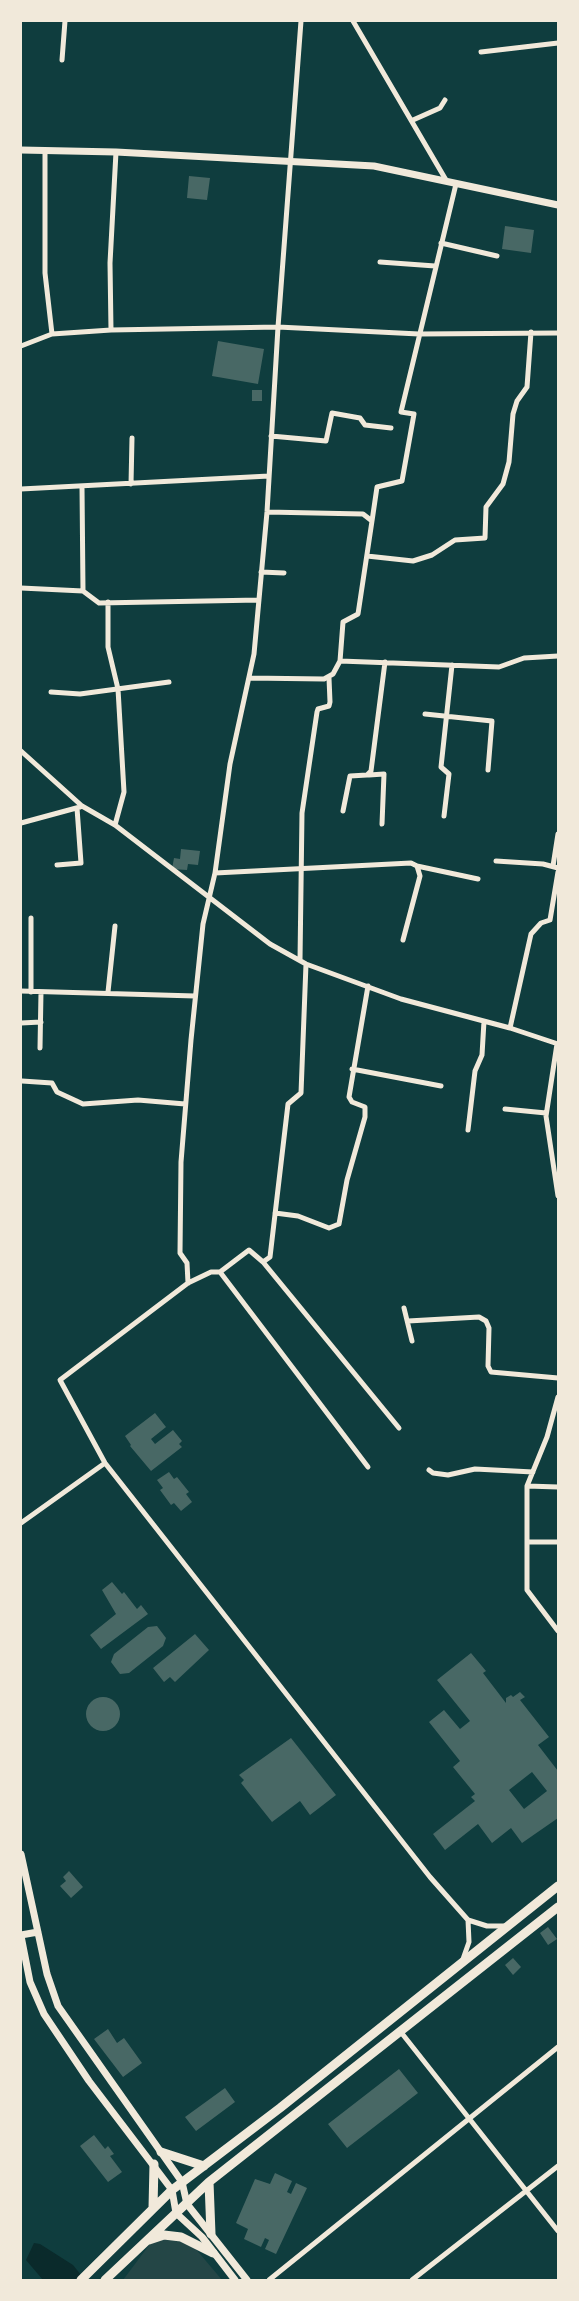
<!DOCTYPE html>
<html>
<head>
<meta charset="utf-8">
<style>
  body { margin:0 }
  #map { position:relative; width:579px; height:2301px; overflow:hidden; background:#0f3d3e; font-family:"Work Sans",sans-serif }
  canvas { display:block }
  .frame { position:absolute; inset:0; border:22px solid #f1e9da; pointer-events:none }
</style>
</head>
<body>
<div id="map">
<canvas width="579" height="2301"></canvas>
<div class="frame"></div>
</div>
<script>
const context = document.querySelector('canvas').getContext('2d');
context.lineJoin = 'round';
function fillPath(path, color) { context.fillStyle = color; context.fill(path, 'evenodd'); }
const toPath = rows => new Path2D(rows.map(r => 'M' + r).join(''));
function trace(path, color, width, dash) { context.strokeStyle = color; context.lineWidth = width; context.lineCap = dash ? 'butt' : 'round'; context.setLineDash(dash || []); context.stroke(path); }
fillPath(toPath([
  [164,2237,183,2241,195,2248,222,2280,123,2280,150,2244]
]), '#244646');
fillPath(toPath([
  [34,2243,40,2244,73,2265,85,2280,43,2280,26,2260]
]), '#0a2a2b');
fillPath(toPath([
  [189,176,210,178,207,200,187,198],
  [505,226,534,230,531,253,502,249],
  [218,341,264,349,258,384,212,376],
  [252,390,262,390,262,401,252,401],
  [181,849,200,851,198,865,188,864,187,870,172,869,174,858,180,859],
  [155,1413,166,1427,151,1439,155,1444,173,1430,182,1441,179,1444,182,1447,151,1471,130,1446,131,1445,125,1436],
  [169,1472,174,1479,177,1477,189,1492,186,1494,192,1502,181,1511,174,1503,171,1505,160,1490,163,1488,157,1480],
  [112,1582,122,1594,124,1592,137,1609,141,1605,148,1614,101,1649,90,1635,116,1614,102,1590],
  [157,1626,166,1638,163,1646,129,1673,120,1674,111,1662,114,1654,148,1627],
  [195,1634,209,1650,175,1682,170,1677,164,1682,153,1668],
  [471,1653,486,1671,483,1673,506,1703,506,1698,511,1695,513,1697,520,1692,525,1697,520,1700,549,1737,538,1745,558,1771,558,1818,522,1843,511,1828,492,1843,478,1824,445,1850,433,1834,475,1801,471,1797,475,1794,453,1767,460,1761,429,1722,444,1710,460,1729,470,1721,437,1680],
  [532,1772,547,1791,524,1809,509,1790],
  '86 1714a17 17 0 1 1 34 0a17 17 0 1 1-34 0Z',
  [291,1738,336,1795,310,1815,300,1801,272,1822,241,1783,244,1780,239,1775],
  [69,1871,83,1887,71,1898,60,1886,66,1881,63,1877],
  [548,1927,557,1939,548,1945,540,1933],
  [513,1958,521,1967,513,1975,505,1965],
  [108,2029,117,2043,124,2038,142,2063,123,2077,94,2039],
  [399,2069,418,2093,347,2148,328,2124],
  [225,2088,235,2102,196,2131,185,2117],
  [94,2135,105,2149,108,2146,114,2154,110,2156,122,2172,108,2182,80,2146],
  [275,2173,292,2181,287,2192,291,2194,296,2183,307,2188,276,2254,265,2249,269,2240,265,2238,261,2247,244,2239,248,2229,236,2223,255,2179,270,2184]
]), '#486865');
trace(toPath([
  [353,21,446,180],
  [481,52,558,43],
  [62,60,65,21],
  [413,120,440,108,445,100],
  [45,151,45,273,52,334],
  [441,243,497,256],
  [380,262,435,266],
  [111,330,110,263,116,152],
  [21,346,52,334,111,330,278,327,419,334,558,333],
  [271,436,326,441,332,413,360,418,365,425,391,428],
  [131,484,132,438],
  [82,487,83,591],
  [21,489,269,476],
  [372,521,377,487,402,481,414,414,401,412,456,184],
  [367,556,413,561,432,555,455,540,485,538,486,507,503,484,509,462,513,414,517,401,527,387,531,332],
  [261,572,284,573],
  [21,588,83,591,99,603,259,600],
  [108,602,108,647,118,689,124,792,115,825],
  [340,661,499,667,524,658,558,656],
  [249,678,324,679,333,674,340,661,343,622,358,614,372,521,363,514,267,512],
  [51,692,80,694,169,682],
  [425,714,492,721,488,770],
  [21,751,82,806,115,825,270,944,306,964,401,999,510,1028,558,1044],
  [369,775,384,774,382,824],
  [343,811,350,776,367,775,371,771,385,662],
  [444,816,449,774,441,767,452,665],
  [21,823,80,807],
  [496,861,543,864,558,868],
  [57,865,81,863,77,808],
  [417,866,478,879],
  [553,866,558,834],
  [215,873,411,863,417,866,420,876,403,940],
  [31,918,31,992],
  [300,960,302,813,317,712,318,709,329,706,330,702,329,678],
  [306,964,301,1093,288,1104,270,1257,263,1262,249,1250,220,1272,211,1272,188,1283,60,1380,105,1463,430,1877,468,1920,487,1926,508,1926],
  [21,991,195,996],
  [108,992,115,926],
  [21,1023,41,1022],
  [510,1028,531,934,541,923,550,920,558,872],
  [557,1044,546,1116,558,1196],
  [40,1048,41,992],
  [352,1069,441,1086],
  [22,1081,52,1083,57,1092,83,1104,138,1100,185,1104],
  [505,1109,546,1113],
  [468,1130,475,1071,482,1055,484,1021],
  [275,1213,298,1216,329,1228,339,1224,347,1180,365,1117,365,1107,352,1102,349,1097,368,986],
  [263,1262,399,1428],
  [220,1272,368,1467],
  [188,1283,187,1263,180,1253,181,1162,191,1040,203,924,215,873,230,764,254,654,267,512,278,327,301,21],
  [404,1308,412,1341],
  [408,1321,479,1317,486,1321,489,1328,488,1366,491,1372,558,1378],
  [558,1397,547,1437,527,1486,527,1590,558,1631],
  [429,1470,433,1473,448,1475,475,1469,533,1472],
  [527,1486,558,1487],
  [21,1523,105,1463],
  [527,1542,558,1542],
  [463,1959,469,1942,468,1920],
  [400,2031,558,2231],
  [269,2280,558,2047],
  [412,2280,558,2166]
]), '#f1e9da', 5);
trace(toPath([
  [21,150,116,152,374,166,558,205],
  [21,1854,47,1974,58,2006,182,2182,187,2204,247,2280],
  [21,1935,38,1932],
  [21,1936,30,1982,44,2014,89,2081,172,2190,176,2213,202,2237,235,2280]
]), '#f1e9da', 7);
trace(toPath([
  [161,2152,204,2166],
  [209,2182,211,2234],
  [153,2208,154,2164],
  [149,2240,164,2235,181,2237,213,2253],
  [81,2280,172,2190,280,2108,558,1886],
  [105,2280,209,2182,558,1907]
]), '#f1e9da', 9);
</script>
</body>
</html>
